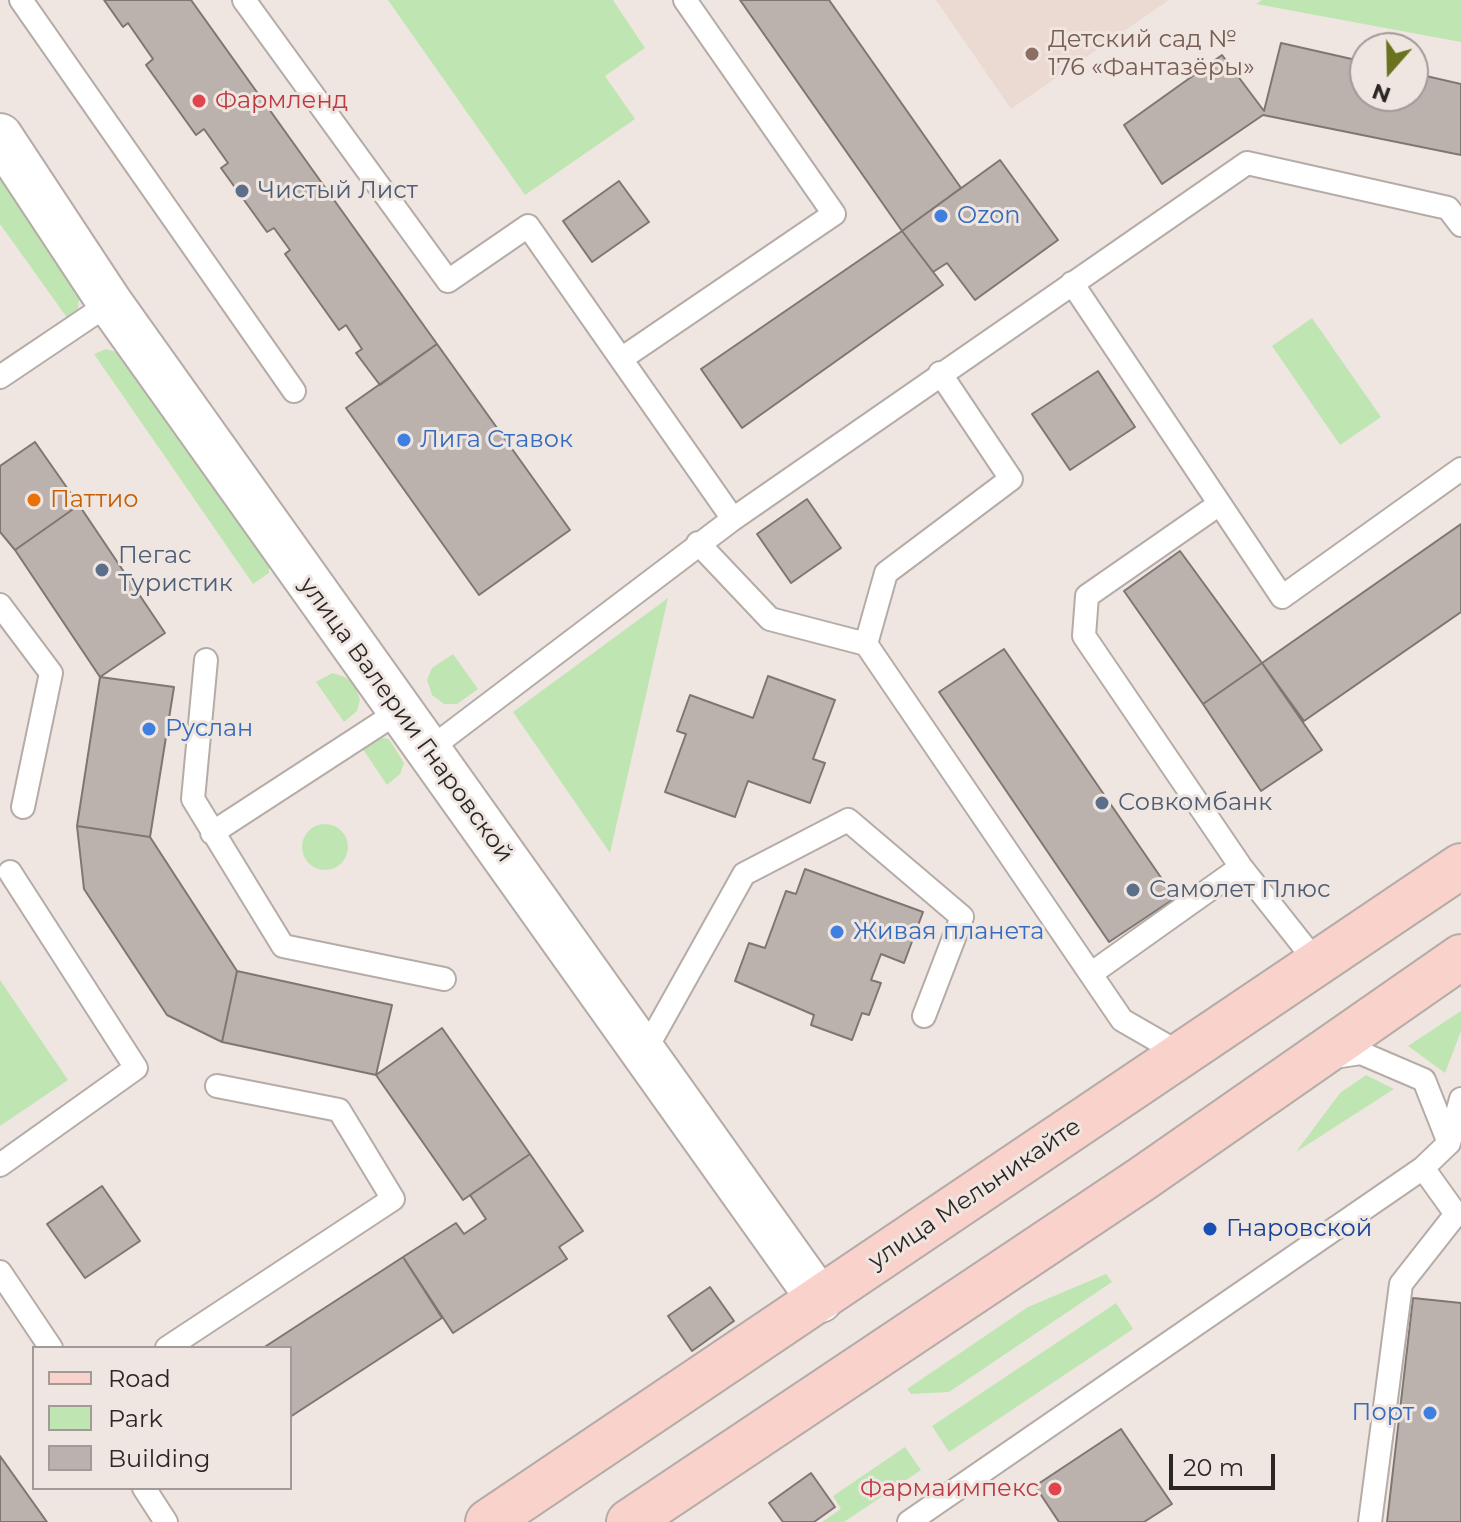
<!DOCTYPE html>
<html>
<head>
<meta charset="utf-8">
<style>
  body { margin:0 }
  #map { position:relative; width:1461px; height:1522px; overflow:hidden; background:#f0e6e1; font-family:Montserrat,sans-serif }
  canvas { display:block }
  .legend { position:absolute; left:32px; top:1346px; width:260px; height:144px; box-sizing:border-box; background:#f0e6e1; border:2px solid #a19a96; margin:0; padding:10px 14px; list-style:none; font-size:24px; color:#2a2725 }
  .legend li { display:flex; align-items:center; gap:16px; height:40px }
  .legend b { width:40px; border:2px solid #a19a96 }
  .north { position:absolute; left:1349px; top:32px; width:80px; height:80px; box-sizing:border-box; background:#f0e6e1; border:2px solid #a19a96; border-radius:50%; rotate:200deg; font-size:22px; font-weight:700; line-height:32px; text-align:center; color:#2a2725 }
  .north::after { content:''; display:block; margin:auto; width:28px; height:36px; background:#69731d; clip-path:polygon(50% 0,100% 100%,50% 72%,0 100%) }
  .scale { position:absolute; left:1169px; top:1454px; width:106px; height:36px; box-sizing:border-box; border:4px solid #2a2725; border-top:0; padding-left:10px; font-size:24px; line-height:28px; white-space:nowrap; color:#2a2725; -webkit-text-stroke:6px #f0e6e1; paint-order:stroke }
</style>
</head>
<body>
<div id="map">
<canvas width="1461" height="1522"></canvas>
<ul class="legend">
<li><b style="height:10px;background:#f9d2cc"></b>Road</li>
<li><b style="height:22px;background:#bfe5b3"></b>Park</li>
<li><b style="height:22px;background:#bbb2ad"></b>Building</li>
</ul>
<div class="north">N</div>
<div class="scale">20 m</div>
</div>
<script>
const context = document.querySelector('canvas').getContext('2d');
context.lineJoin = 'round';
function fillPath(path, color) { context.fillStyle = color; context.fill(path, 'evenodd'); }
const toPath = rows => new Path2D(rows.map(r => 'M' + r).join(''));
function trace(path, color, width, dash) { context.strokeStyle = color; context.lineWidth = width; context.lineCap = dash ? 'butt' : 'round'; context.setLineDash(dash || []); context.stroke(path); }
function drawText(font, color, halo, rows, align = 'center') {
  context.font = font + ' Montserrat,sans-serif'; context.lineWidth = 6; context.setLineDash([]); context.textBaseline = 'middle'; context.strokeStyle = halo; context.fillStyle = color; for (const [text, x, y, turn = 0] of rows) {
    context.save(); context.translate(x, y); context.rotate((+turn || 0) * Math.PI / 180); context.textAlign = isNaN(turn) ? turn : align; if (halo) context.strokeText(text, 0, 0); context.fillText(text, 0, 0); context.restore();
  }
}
fillPath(toPath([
  [936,0,1169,0,1011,109]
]), '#ebdad1');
fillPath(toPath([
  [388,0,613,0,645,48,605,76,635,119,525,195],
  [1262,0,1461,0,1461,42,1256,4],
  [0,175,80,286,78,310,68,319,0,224],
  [1312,318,1381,417,1340,445,1272,346],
  [106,349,127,355,269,556,269,573,253,584,94,354],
  [668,598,610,853,513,712],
  [453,654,478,689,457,704,444,704,432,695,427,680,432,668],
  [332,673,345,677,355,685,360,700,357,711,344,722,316,682],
  [375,736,389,739,404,763,400,774,387,785,360,745],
  '302 847a23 23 0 1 1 46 0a23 23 0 1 1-46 0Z',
  [0,980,68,1080,0,1126],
  [1461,1011,1461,1031,1445,1073,1408,1046],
  [1366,1075,1394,1089,1296,1152,1340,1093],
  [1106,1274,1112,1282,949,1392,911,1394,907,1389,1028,1307],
  [1116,1303,1133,1329,949,1452,932,1426],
  [905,1447,921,1470,844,1522,822,1522,841,1509,833,1496]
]), '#bfe5b3');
const building = toPath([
  [104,0,191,0,437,344,380,385,356,353,362,349,346,325,339,330,285,254,290,250,274,228,267,232,221,168,228,163,204,129,196,135,146,65,153,59,128,23,123,27,104,0],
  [740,0,829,0,961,188,902,231,740,0],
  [1281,43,1365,62,1365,96,1413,96,1413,73,1461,84,1461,155,1263,115,1162,184,1124,125,1222,55,1264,111,1281,43],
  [1000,160,1058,240,975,300,947,263,933,272,902,231,1000,160],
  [619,181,649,222,592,262,563,221,619,181],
  [902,231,943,285,742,428,701,369,902,231],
  [437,344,570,530,479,595,346,408,437,344],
  [1098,371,1135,427,1070,470,1032,414,1098,371],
  [35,442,79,505,15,550,0,532,0,466,35,442],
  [807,499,841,548,791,583,757,534,807,499],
  [79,505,165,633,100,677,15,550,79,505],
  [1461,524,1461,612,1304,721,1262,663,1461,524],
  [1180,551,1262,663,1203,704,1124,591,1180,551],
  [1004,649,1175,898,1109,942,939,692,1004,649],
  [1262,663,1322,750,1261,791,1203,704,1262,663],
  [768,676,835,700,813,759,825,763,810,803,748,781,735,817,665,792,686,734,677,731,690,695,753,718,768,676],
  [100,677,174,687,150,837,77,826,100,677],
  [77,826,150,837,237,971,222,1042,167,1015,84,889,77,826],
  [805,869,923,912,904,963,881,954,871,980,881,983,869,1015,862,1013,852,1040,811,1025,814,1015,735,981,749,943,765,948,786,891,796,894,805,869],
  [237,971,392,1005,376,1075,222,1042,237,971],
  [442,1028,530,1154,463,1200,376,1075,442,1028],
  [530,1154,583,1231,559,1247,567,1259,453,1333,403,1257,456,1223,464,1234,486,1219,470,1195,530,1154],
  [102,1186,140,1241,85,1278,47,1224,102,1186],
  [403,1257,442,1318,290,1417,290,1348,263,1348,403,1257],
  [710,1287,734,1321,692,1351,668,1316,710,1287],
  [1413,1298,1461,1303,1461,1522,1387,1522,1413,1298],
  [1121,1429,1172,1504,1144,1522,1059,1522,1035,1486,1121,1429],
  [0,1456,47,1522,0,1522,0,1456],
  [811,1473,835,1507,814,1522,783,1522,769,1503,811,1473]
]);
fillPath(building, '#bbb2ad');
trace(building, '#7f7672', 2);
const service = toPath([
  [21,0,294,391],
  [244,0,448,281,528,226,621,359],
  [1072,283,1282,597,1461,469],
  [0,377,110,303],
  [1218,505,1087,596,1084,636,1241,867,1317,963],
  [733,519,1247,163,1448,208,1461,225],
  [698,543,770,619,866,644,1122,1020,1181,1054],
  [0,605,51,673,23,807],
  [866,644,886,573,1011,479,940,373],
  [206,660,193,799,283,946,444,979],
  [427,751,733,519,621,359,834,214,685,0],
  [212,833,398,712],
  [1092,973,1241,867],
  [645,1051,744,874,848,820,962,917,924,1016],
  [1334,1057,1361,1053,1424,1080,1449,1143],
  [0,1165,136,1068,10,872],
  [1423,1168,1456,1214,1461,1214],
  [0,1272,51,1348],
  [167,1348,393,1199,339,1110,217,1086],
  [144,1488,166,1522],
  [909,1522,1423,1168,1449,1143,1461,1099],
  [1370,1522,1401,1284,1456,1214]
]);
const tertiary = toPath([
  [0,136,110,303,820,1300]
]);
const secondary = toPath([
  [488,1522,1461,866],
  [629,1522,1142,1179,1461,957]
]);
trace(service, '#b5aca7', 26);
trace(tertiary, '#b5aca7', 48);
trace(secondary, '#b5aca7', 48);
trace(service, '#fff', 22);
trace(tertiary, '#fff', 44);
trace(secondary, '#f9d2cc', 44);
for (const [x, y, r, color] of [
  [1032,54,8,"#8d6e63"],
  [199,101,8,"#e0444e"],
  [242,191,8,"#5c6f8a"],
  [941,216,8,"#3f7fe0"],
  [404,440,8,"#3f7fe0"],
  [34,500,8,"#e8710a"],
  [102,570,8,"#5c6f8a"],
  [149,729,8,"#3f7fe0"],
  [1102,803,8,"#5c6f8a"],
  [1133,890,8,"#5c6f8a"],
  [837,932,8,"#3f7fe0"],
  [1210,1229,8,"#1a4fb4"],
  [1430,1413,8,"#3f7fe0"],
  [1055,1489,8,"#e0444e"]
]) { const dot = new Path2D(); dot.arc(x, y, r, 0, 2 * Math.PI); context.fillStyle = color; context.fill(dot); trace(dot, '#f0e6e1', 3); }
drawText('24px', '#785e54', '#f0e6e1', [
  ["Детский сад №",1048,40],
  ["176 «Фантазёры»",1048,68]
], 'left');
drawText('24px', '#be3a42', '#f0e6e1', [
  ["Фармленд",215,101],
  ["Фармаимпекс",1039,1489,"right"]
], 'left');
drawText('24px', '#4e5e75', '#f0e6e1', [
  ["Чистый Лист",258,191],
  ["Пегас",118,556],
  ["Туристик",118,584],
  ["Совкомбанк",1118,803],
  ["Самолет Плюс",1149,890]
], 'left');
drawText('24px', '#366cbe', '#f0e6e1', [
  ["Ozon",957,216],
  ["Лига Ставок",420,440],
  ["Руслан",165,729],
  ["Живая планета",853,932],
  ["Порт",1414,1413,"right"]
], 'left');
drawText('24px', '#c56008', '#f0e6e1', [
  ["Паттио",50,500]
], 'left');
drawText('24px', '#2a2725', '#f0e6e1', [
  ["улица Валерии Гнаровской",406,720,54],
  ["улица Мельникайте",975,1194,-34]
]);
drawText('24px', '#164399', '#f0e6e1', [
  ["Гнаровской",1226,1229]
], 'left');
</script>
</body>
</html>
